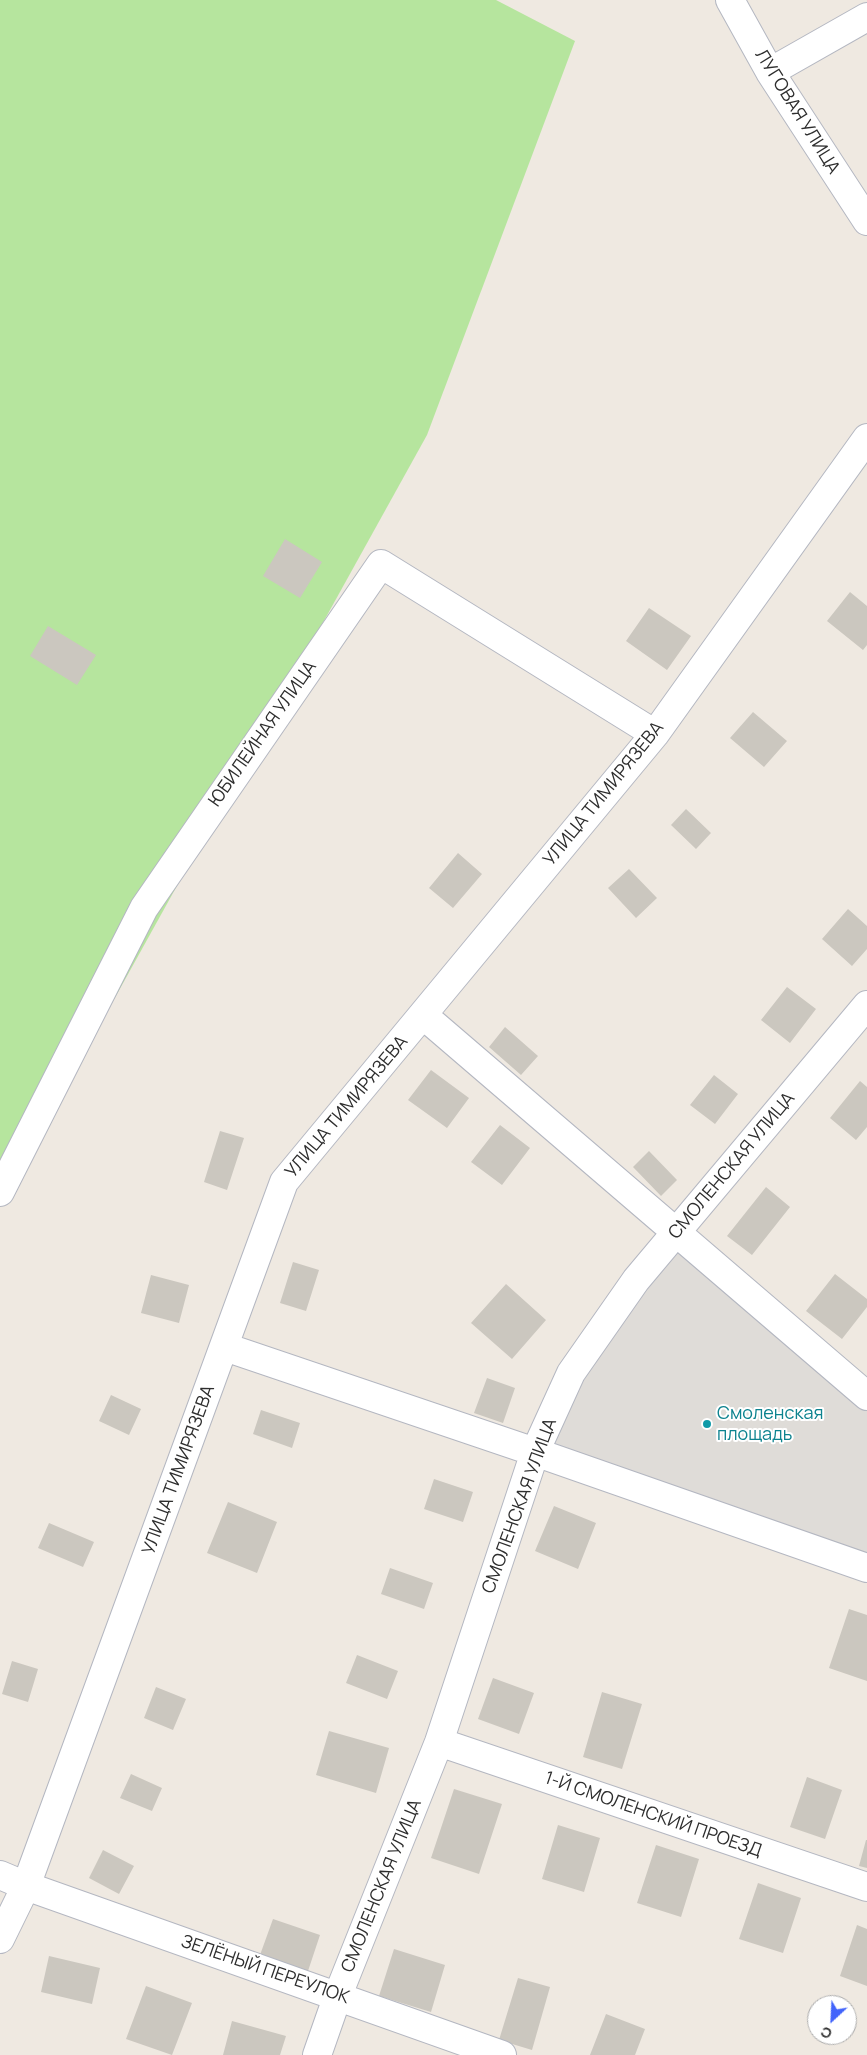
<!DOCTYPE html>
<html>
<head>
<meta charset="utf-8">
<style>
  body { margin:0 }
  #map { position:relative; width:867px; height:2055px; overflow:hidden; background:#efe9e1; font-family:Manrope,sans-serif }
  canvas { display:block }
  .north { position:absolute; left:807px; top:1995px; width:50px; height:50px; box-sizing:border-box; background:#fff; border:1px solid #ababab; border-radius:50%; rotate:205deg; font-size:14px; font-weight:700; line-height:20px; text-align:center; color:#2e2e2e }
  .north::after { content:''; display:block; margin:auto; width:18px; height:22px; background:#4264fb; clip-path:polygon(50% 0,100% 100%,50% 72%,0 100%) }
</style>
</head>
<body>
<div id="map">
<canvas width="867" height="2055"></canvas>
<div class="north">С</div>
</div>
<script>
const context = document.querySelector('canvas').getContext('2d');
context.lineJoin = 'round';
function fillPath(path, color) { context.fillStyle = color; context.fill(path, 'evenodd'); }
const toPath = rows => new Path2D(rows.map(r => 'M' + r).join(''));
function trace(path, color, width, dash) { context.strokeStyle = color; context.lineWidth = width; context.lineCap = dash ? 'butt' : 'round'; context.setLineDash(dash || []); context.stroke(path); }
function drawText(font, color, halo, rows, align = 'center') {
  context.font = font + ' Manrope,sans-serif'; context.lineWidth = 4; context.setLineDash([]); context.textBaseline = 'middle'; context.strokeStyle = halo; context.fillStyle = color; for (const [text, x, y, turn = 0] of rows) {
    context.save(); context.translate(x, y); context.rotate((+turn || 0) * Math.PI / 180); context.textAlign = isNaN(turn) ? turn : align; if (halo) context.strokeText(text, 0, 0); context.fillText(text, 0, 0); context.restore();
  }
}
fillPath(toPath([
  [0,0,496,0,575,41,427,435,0,1205]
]), '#b6e59e');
fillPath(toPath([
  [677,1232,867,1396,867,1568,535,1452]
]), '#dfdcd8');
fillPath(toPath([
  [285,539,322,562,300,598,263,576],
  [850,592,867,606,867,645,863,650,827,621],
  [649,608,691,636,667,670,626,641],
  [48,626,96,655,77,685,30,656],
  [753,712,787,741,764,767,730,738],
  [686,809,711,833,696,849,671,825],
  [458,853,482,874,453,908,429,888],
  [629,869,657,898,636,918,608,888],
  [848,909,867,926,867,949,852,966,822,939],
  [787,987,816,1009,790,1043,761,1020],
  [505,1027,538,1056,521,1075,489,1047],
  [431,1070,469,1098,447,1128,408,1100],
  [714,1075,738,1094,715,1124,690,1105],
  [860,1081,867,1087,867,1127,856,1140,830,1118],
  [500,1125,530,1148,502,1185,471,1162],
  [220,1131,244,1138,227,1190,204,1182],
  [649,1151,677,1180,661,1196,633,1167],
  [766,1187,790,1207,752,1255,727,1236],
  [293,1262,319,1270,306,1311,280,1303],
  [835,1274,867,1299,867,1307,842,1339,806,1311],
  [151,1275,189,1285,179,1323,141,1313],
  [506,1284,546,1320,512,1359,471,1323],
  [487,1378,515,1388,503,1423,474,1413],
  [111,1395,141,1409,129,1435,99,1421],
  [261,1410,300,1423,292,1448,253,1434],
  [434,1479,473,1492,463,1522,424,1509],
  [228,1502,277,1522,257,1573,207,1553],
  [554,1506,596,1523,578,1569,535,1551],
  [49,1523,94,1542,83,1567,38,1548],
  [390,1568,433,1583,424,1609,381,1594],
  [849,1609,867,1615,867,1681,829,1668],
  [357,1655,398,1671,387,1699,346,1683],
  [12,1661,38,1669,28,1702,2,1694],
  [493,1678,534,1693,519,1734,478,1719],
  [156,1687,186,1699,173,1730,144,1718],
  [602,1692,642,1704,622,1769,583,1757],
  [329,1731,389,1748,376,1793,316,1775],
  [131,1774,162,1788,152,1811,120,1798],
  [807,1777,842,1790,825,1839,790,1827],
  [454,1789,502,1804,479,1874,431,1858],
  [558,1825,600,1838,584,1892,542,1879],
  [866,1840,867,1840,867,1868,859,1866],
  [656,1845,699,1859,681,1917,637,1903],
  [103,1850,134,1866,119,1894,89,1878],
  [758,1883,801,1898,783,1953,739,1939],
  [273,1919,320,1935,308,1971,260,1955],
  [857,1925,867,1929,867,1986,840,1976],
  [394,1949,445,1965,431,2012,379,1996],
  [49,1956,100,1968,92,2004,41,1992],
  [518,1978,550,1987,532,2050,499,2040],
  [146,1986,192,2003,172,2055,126,2039],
  [606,2014,645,2029,635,2055,590,2055],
  [232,2021,286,2036,280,2055,223,2055]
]), '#cbc7bf');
const minor = toPath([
  [730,0,770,72,867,221],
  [770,72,867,17],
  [423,1015,867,1396],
  [0,1192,144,908,381,564,655,734],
  [225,1347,535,1452,867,1568],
  [439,1742,867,1887],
  [0,1875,26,1886,502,2055],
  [0,1939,26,1886,284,1182,655,734,867,438],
  [317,2055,338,1995,439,1742,535,1452,571,1373,636,1280,867,1005]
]);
trace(minor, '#b4b7c1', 30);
trace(minor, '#fff', 28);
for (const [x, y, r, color] of [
  [707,1424,5,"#0f9aa8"]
]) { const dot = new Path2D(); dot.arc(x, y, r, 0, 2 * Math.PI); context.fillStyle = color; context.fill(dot); trace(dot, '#fff', 2); }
drawText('18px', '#2e2e2e', '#fff', [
  ["ЛУГОВАЯ УЛИЦА",797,112,58],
  ["ЮБИЛЕЙНАЯ УЛИЦА",263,734,-55],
  ["УЛИЦА ТИМИРЯЗЕВА",604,794,-51],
  ["УЛИЦА ТИМИРЯЗЕВА",347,1107,-50],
  ["СМОЛЕНСКАЯ УЛИЦА",732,1166,-50],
  ["УЛИЦА ТИМИРЯЗЕВА",179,1470,-70],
  ["СМОЛЕНСКАЯ УЛИЦА",520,1506,-70],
  ["1-Й СМОЛЕНСКИЙ ПРОЕЗД",653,1815,19],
  ["СМОЛЕНСКАЯ УЛИЦА",382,1886,-68],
  ["ЗЕЛЁНЫЙ ПЕРЕУЛОК",265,1970,19]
]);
drawText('18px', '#0d838f', '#fff', [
  ["Смоленская",717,1414],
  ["площадь",717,1435]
], 'left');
</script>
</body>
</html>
